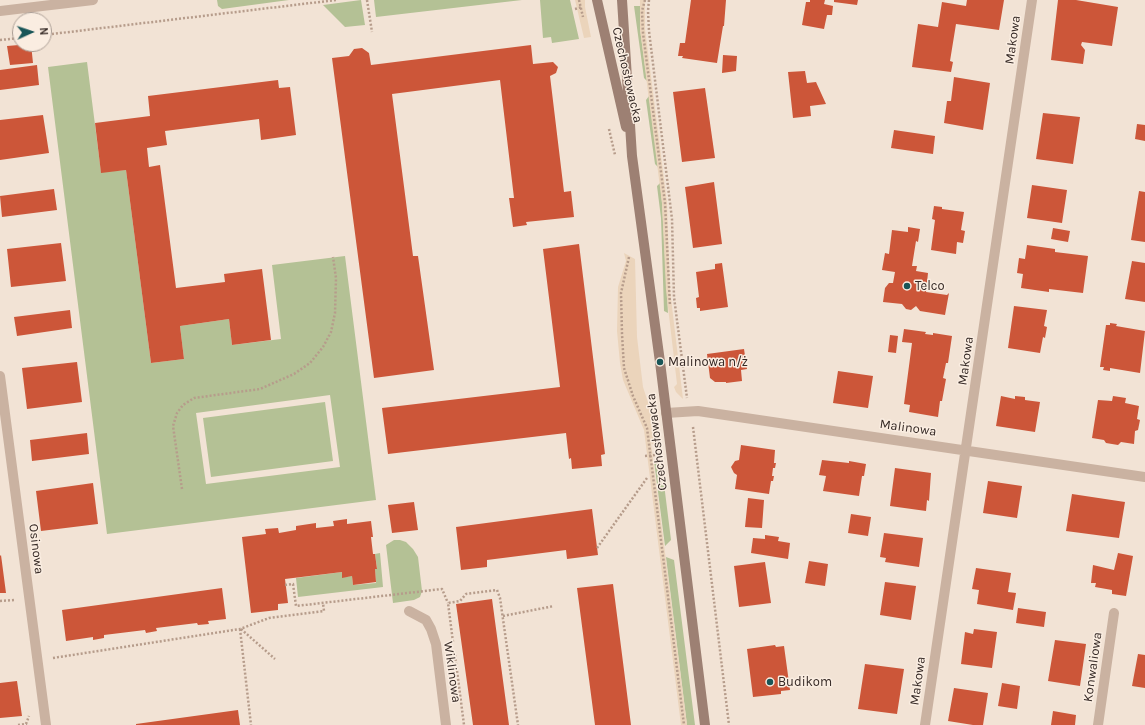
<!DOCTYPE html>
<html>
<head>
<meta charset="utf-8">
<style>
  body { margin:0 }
  #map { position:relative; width:1145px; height:725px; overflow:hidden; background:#f2e3d5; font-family:Karla,sans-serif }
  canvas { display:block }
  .north { position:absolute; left:12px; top:12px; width:40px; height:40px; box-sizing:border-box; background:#faede1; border:1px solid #ab9e95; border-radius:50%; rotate:87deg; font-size:11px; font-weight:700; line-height:16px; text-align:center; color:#342824 }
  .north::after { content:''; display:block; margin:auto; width:14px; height:18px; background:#185557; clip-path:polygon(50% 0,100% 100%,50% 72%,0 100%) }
</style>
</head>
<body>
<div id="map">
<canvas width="1145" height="725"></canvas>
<div class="north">N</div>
</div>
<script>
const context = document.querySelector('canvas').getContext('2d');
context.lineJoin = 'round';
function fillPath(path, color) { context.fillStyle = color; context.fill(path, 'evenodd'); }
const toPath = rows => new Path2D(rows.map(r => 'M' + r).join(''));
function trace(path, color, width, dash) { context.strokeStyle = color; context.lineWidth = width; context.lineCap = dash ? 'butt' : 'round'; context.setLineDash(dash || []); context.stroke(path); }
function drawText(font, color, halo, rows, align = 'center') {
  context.font = font + ' Karla,sans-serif'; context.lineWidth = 3; context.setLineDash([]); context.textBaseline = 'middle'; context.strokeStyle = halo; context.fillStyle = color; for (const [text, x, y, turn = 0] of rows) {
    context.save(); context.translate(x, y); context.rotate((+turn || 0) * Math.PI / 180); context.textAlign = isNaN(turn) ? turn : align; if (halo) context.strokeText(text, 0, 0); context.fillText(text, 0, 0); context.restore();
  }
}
fillPath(toPath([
  [217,0,289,0,222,9,218,6],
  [361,0,365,25,345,27,323,5],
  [374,0,522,0,376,17],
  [540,0,570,0,579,39,552,43,551,37,543,38],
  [634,6,640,6,640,29,647,81,644,78],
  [87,62,101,172,126,170,151,363,184,359,180,326,229,319,232,345,281,339,272,265,345,256,376,500,107,534,48,67],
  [330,395,340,467,206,484,196,413],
  [649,96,658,167,655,164,646,100],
  [660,183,662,203,668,313,664,311,661,218,657,186],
  [325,402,333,461,211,477,203,418],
  [661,460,671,540,665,546,654,461],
  [394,540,400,540,406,542,413,549,418,557,422,591,420,597,414,600,393,603,386,545],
  [380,553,383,587,298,597,296,578,342,572,343,577,352,576,353,585,376,583,375,569,377,568,375,554],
  [666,557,674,560,695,725,687,725]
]), '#b4c195');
fillPath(toPath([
  [575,0,585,0,585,7,591,37,584,38],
  [640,0,645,0,645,29,667,203,670,290,683,399,676,392,674,387,677,384,666,290,662,203,640,29],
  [624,253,635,259,637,337,643,387,656,427,658,438,659,449,651,443,687,725,681,725,644,430,623,380,620,363,617,331,618,287,626,261]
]), '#ebd4bb');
fillPath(toPath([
  [691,0,726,0,724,26,723,26,717,63,682,58,683,56,678,56,680,43,685,43],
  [810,0,825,0,824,4,833,6,832,15,827,15,824,29,802,25,806,2,810,2],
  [834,0,858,0,857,5,834,2],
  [967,0,1004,0,999,30,956,24,950,61,953,62,951,72,912,67,918,24,938,27,942,2,966,6],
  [1058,0,1076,0,1118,7,1112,46,1082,42,1081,45,1085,50,1083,64,1051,60],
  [31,44,33,63,10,65,7,46],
  [531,45,533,64,553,62,558,67,556,73,550,76,564,192,571,191,574,217,526,222,527,225,513,227,509,198,514,198,500,80,392,94,413,256,418,256,434,370,374,378,332,58,349,56,354,49,362,48,369,53,371,65],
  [723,55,737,56,736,71,722,73],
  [37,65,39,85,0,90,0,70],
  [805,71,807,83,816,82,826,104,810,106,811,116,793,118,788,72],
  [954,77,990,83,983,130,944,123,947,101,951,101],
  [278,80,279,88,290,87,296,135,261,140,259,119,165,131,167,145,147,148,149,167,160,165,176,288,225,282,224,274,262,269,271,340,232,345,229,319,180,326,184,359,151,363,126,170,101,173,95,123,150,116,148,96],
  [705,88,715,158,682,162,673,92],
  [1043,113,1080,117,1073,164,1036,159],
  [43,115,49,153,0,160,0,120],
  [1137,124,1145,125,1145,141,1135,139],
  [894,130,935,136,933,154,891,148],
  [714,182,722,244,693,248,685,187],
  [1032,185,1067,190,1062,223,1027,218],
  [54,189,57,210,2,217,0,196],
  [1139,191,1145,192,1145,242,1131,240],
  [934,206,942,207,942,209,964,212,961,230,965,231,963,243,957,242,956,254,931,250,935,220,932,219],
  [908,227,920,229,918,242,916,241,912,266,917,266,916,271,928,273,926,292,947,295,949,293,945,315,920,311,916,306,911,310,906,309,902,304,883,302,885,288,889,283,893,283,895,272,882,270,885,253,889,254,892,230,908,232],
  [1053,228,1070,231,1068,242,1051,239],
  [61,243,66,281,11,287,7,249],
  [579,244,605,454,601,455,602,466,572,469,571,458,569,459,566,433,388,454,382,408,560,387,543,249],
  [1027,245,1055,249,1055,252,1088,256,1083,293,1049,289,1049,292,1021,288,1023,274,1017,273,1019,258,1025,259],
  [1132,261,1145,263,1145,302,1125,299],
  [722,263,728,307,700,311,700,308,697,308,696,298,699,297,696,272,715,269,715,264],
  [1014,306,1047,310,1044,326,1047,327,1045,338,1043,337,1040,353,1008,348],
  [70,310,72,328,17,336,14,317],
  [1110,323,1117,324,1116,326,1145,331,1140,373,1110,368,1110,371,1103,370,1104,367,1100,367,1106,325,1110,325],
  [904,329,926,332,925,334,933,335,933,333,952,336,948,363,946,363,943,378,946,379,942,401,940,401,938,417,909,412,910,405,904,404,912,343,902,342],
  [890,335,898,336,896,353,888,352],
  [744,349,747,369,741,370,742,381,726,383,726,382,715,382,710,378,707,354],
  [77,362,82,402,27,409,22,368],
  [838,371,873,376,868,408,833,403],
  [1001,396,1015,399,1015,396,1025,397,1025,400,1040,402,1035,432,996,426],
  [1113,396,1126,398,1125,403,1139,406,1137,419,1140,420,1138,430,1135,431,1134,444,1121,442,1118,445,1106,443,1104,440,1092,438,1098,400,1112,401],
  [87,433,89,454,32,461,30,440],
  [741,445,775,450,774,463,776,463,775,468,773,468,772,476,774,476,773,481,771,481,769,494,735,489,737,475,734,473,731,467,735,461,739,460],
  [822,460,849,463,849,461,866,464,864,476,862,476,859,496,823,491,826,476,819,475],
  [895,468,931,473,929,501,927,500,926,511,890,506],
  [988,481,1022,486,1017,518,983,513],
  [93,483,98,524,41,531,36,491],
  [1072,494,1125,502,1119,538,1066,531],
  [748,498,764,500,762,528,745,527],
  [414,502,418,530,392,533,388,505],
  [592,509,598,555,567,559,566,550,487,560,487,567,461,570,456,527],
  [851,514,871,517,868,536,848,533],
  [347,519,347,524,371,521,373,537,371,537,373,554,375,554,377,569,375,569,376,582,353,585,352,576,342,578,342,572,285,579,288,603,278,604,278,610,251,613,242,537,266,534,265,529,278,528,279,533,296,530,296,526,316,523,316,528,334,526,333,521],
  [884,533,923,538,919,567,885,562,886,558,880,557],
  [765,535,779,537,778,541,790,543,788,559,751,553,753,538,765,539],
  [1118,553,1133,556,1126,596,1112,594,1112,590,1095,587,1096,583,1091,583,1093,565,1114,570],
  [1,555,6,593,0,593,0,556],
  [809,561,828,564,825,586,805,583],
  [765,562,771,603,739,607,734,566],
  [976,568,1011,573,1008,592,1016,593,1013,610,977,604,979,590,972,589],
  [885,582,916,586,911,620,880,615],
  [613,584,631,725,595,725,577,588],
  [222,588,226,619,208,621,209,624,198,625,197,623,156,628,157,631,146,633,145,630,104,635,104,638,93,640,93,637,66,641,62,610],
  [492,599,509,725,473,725,456,604],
  [1018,608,1046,612,1044,627,1016,623],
  [974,629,997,632,992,668,961,664,965,632,973,634],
  [1055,640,1086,644,1080,686,1048,681],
  [775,645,776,647,784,646,790,690,781,691,781,694,753,697,747,649],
  [1138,654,1145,655,1145,688,1132,686],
  [865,664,904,669,897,714,858,709],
  [17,681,22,716,0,718,0,683],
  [1002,683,1020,686,1017,709,998,706],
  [954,688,988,693,983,725,973,725,948,721],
  [238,710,240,725,136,725,136,724],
  [1053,711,1076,715,1075,725,1051,725]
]), '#cc5639');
trace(toPath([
  [367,0,372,32],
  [579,0,583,17],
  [645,0,642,11,643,33,665,203,670,306],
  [649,0,648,11,649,31,672,219,674,297,687,398],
  [575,9,582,7],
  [44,35,336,0],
  [0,40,20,38],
  [609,129,615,155],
  [629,257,621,293,622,334,624,368,633,396,647,428,684,725],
  [693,427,729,725],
  [645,456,656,455],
  [182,489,173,426,177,413,183,405,194,398,260,389,294,374,310,363,323,347,331,332,335,313,336,278,333,257],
  [597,548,647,478],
  [285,585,293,584,296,606,442,589,448,603],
  [0,601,14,600],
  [503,616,554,606],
  [240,629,251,725],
  [241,629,275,659],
  [453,642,448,603,460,601,466,594,497,590,500,598,518,725],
  [455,655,464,725],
  [53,658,240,629,269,618,324,611,323,603],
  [18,725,26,724,29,716]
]), '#b69c8b', 2.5, [2, 2]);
trace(toPath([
  [0,11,93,0],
  [0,376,46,725],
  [666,413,698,411,1145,477],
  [409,611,426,620,431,629,436,644,446,725],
  [925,725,1032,0],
  [1098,725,1114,613]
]), '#cab2a1', 10);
trace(toPath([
  [597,0,626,127],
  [622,0,632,156,660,362,705,725]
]), '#9d8073', 10);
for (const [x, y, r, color] of [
  [907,286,4,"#185557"],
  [660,362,4,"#185557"],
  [770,682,4,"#185557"]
]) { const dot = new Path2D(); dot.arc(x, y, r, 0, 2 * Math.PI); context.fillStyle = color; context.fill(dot); trace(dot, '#faede1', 1.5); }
drawText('13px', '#342824', '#faede1', [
  ["Makowa",1013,40,-82],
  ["Czechosłowacka",627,75,77],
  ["Makowa",966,361,-82],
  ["Malinowa",908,428,8],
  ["Czechosłowacka",657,442,-97],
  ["Osinowa",36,549,83],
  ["Konwaliowa",1093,667,-82],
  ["Wiklinowa",452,672,82],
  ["Makowa",918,681,-82]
]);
drawText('13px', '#342824', '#faede1', [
  ["Telco",915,286],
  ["Malinowa n/ż",668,362],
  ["Budikom",778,682]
], 'left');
</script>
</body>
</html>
